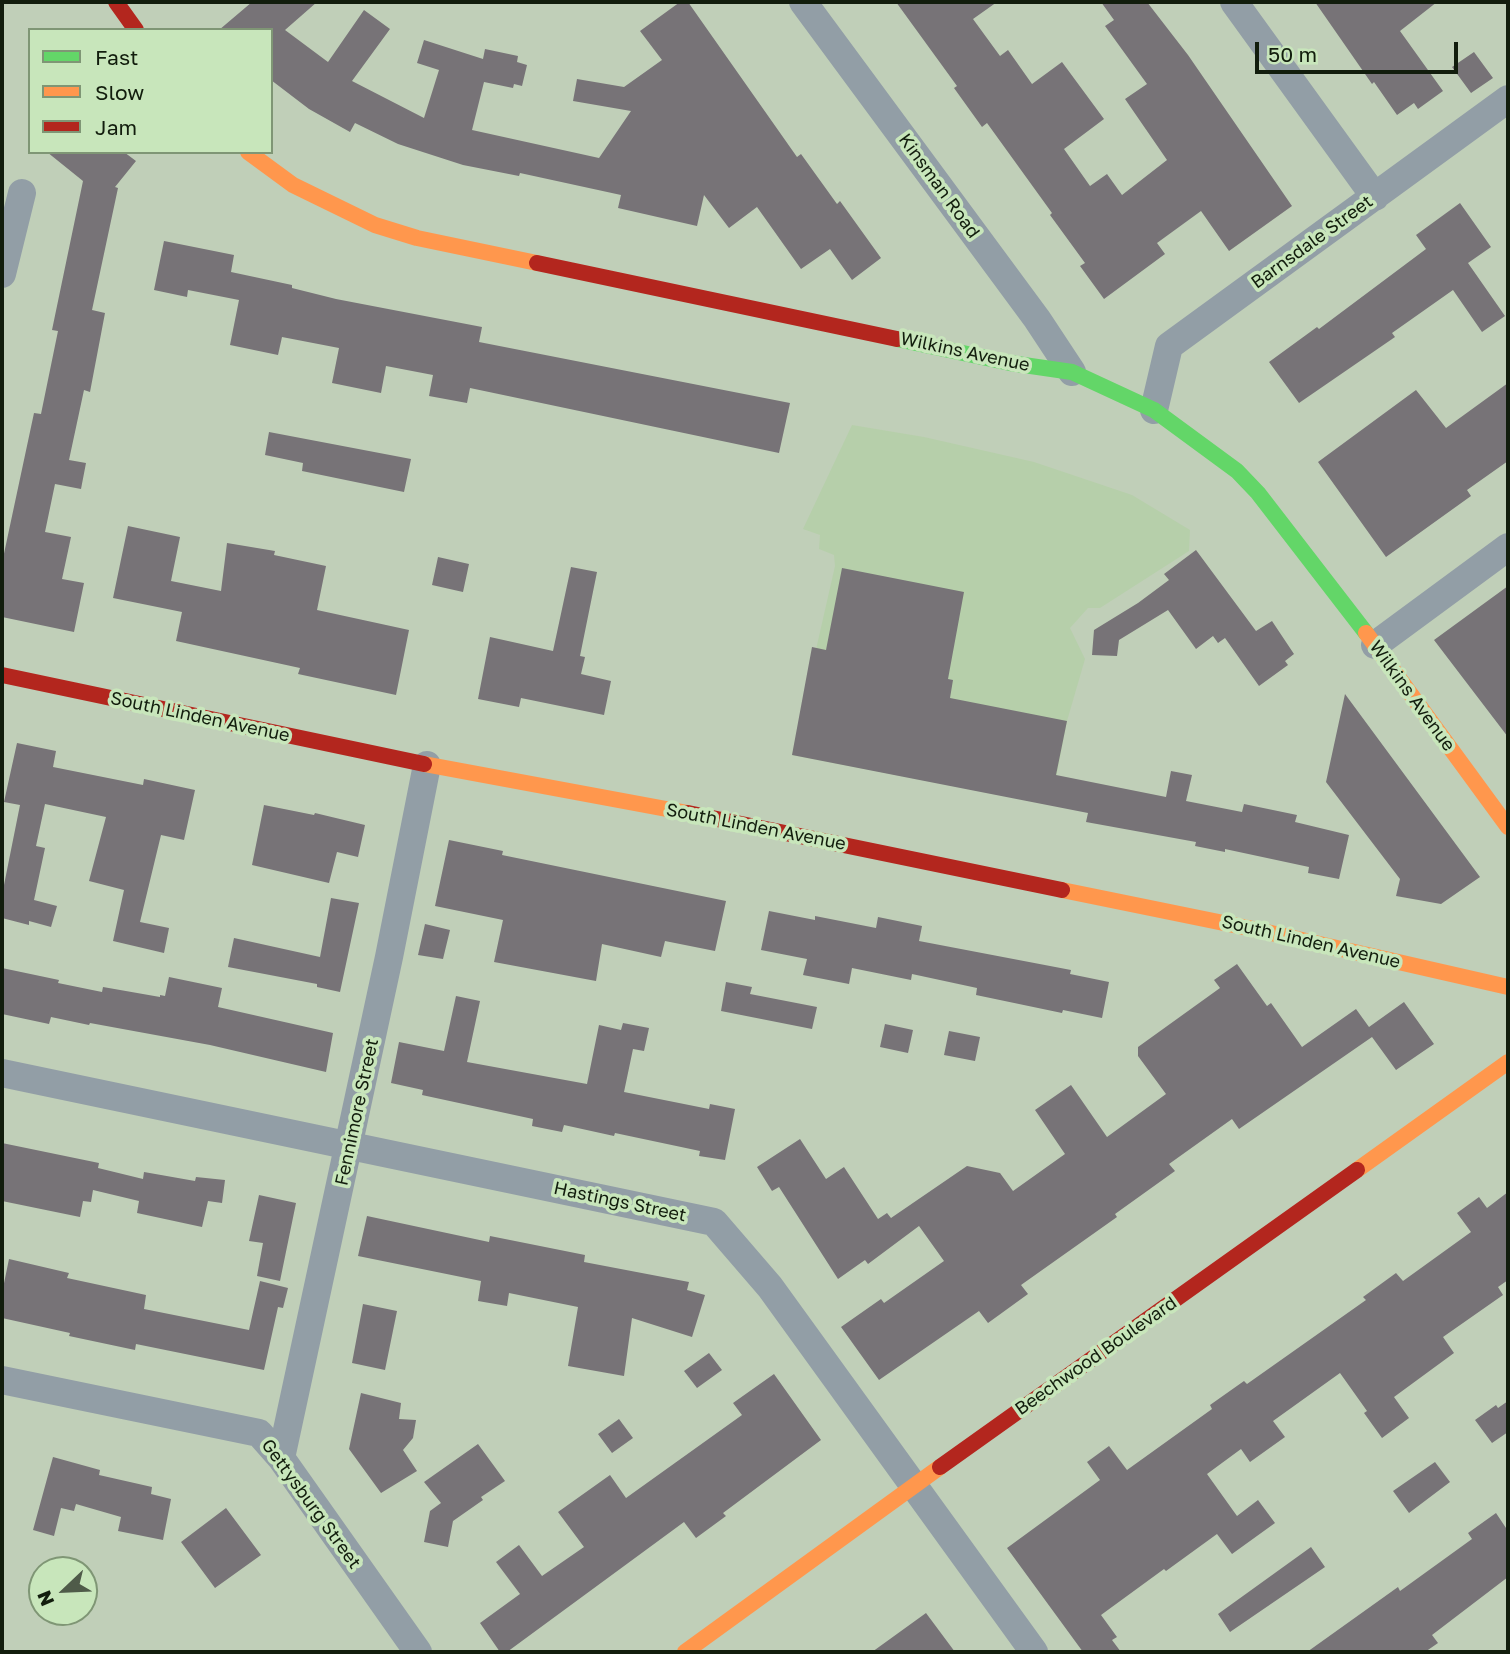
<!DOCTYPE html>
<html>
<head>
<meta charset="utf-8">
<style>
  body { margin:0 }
  #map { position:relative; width:1510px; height:1654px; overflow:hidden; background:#c0cfb8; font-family:"Golos Text",sans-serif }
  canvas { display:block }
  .frame { position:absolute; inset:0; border:4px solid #121d0d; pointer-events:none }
  .legend { position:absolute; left:28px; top:28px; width:245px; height:126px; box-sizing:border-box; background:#c8e6bb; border:2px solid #7f9675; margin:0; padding:9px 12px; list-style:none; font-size:21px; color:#121d0d }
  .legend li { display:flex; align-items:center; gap:14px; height:35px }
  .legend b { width:35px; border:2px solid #7f9675 }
  .north { position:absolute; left:28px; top:1556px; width:70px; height:70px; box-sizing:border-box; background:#c8e6bb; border:2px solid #7f9675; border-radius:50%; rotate:247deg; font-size:19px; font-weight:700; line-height:28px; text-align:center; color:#121d0d }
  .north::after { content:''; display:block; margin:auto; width:24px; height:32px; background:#4f5b49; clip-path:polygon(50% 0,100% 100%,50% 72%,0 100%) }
  .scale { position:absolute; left:1255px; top:42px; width:203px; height:32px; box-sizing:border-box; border:4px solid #121d0d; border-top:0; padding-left:9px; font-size:21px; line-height:24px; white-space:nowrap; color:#121d0d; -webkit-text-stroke:5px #c8e6bb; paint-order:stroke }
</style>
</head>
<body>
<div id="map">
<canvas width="1510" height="1654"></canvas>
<div class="frame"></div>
<ul class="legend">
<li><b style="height:9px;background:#63d668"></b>Fast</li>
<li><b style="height:9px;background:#ff974d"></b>Slow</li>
<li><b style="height:9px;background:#b3261e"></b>Jam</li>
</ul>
<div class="north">N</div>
<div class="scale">50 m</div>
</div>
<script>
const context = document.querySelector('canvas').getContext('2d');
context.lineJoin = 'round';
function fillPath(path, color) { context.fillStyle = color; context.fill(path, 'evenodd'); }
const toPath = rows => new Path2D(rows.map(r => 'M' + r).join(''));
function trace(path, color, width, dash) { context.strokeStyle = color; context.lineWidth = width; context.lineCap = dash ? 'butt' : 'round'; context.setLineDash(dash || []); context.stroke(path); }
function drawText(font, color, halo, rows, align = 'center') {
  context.font = font + ' "Golos Text",sans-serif'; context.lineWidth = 7; context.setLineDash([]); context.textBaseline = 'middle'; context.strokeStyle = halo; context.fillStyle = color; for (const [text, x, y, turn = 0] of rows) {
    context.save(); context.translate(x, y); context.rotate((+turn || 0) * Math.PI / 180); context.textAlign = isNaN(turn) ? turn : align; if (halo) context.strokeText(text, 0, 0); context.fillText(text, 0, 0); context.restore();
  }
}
fillPath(toPath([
  [852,425,924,437,1034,462,1132,495,1190,530,1189,551,1100,608,1088,608,1070,628,1085,659,1067,721,1051,805,792,755,835,566,834,555,819,549,820,535,803,529]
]), '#b6cfaa');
fillPath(toPath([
  [252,2,317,2,285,30,328,62,364,10,390,29,352,81,424,118,439,70,417,63,424,40,483,59,485,49,518,56,517,62,527,65,522,86,514,84,513,88,484,82,472,130,599,158,631,111,573,101,577,79,624,87,662,60,640,31,680,2,688,2,797,157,801,154,837,204,840,201,881,258,852,280,830,249,801,269,757,207,729,228,704,195,697,226,618,208,621,195,520,173,519,176,463,165,398,144,355,123,350,132,309,109,271,80,271,30,219,30],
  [896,2,997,2,973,19,1000,56,1008,50,1032,84,1062,62,1104,119,1064,149,1090,186,1107,174,1122,195,1167,160,1125,99,1147,84,1105,26,1114,20,1101,2,1147,2,1188,55,1292,206,1229,251,1201,211,1157,243,1165,254,1104,299,1080,266,1085,263,1050,215,1052,213,987,123,982,127,954,88,957,86],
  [1315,2,1437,2,1400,31,1443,91,1418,109,1414,103,1397,115,1374,82,1372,84],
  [1474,52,1493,78,1471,93,1452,67],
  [47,152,124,152,136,161,115,187,118,188,92,310,105,313,90,392,84,390,69,460,86,463,81,489,55,484,45,532,71,537,62,579,84,583,74,632,2,617,2,563,34,413,41,414,58,331,52,330,83,181],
  [1460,203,1491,247,1468,263,1505,316,1482,332,1453,290,1392,333,1395,337,1299,403,1269,362,1317,327,1319,329,1426,249,1416,235],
  [164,241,234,255,231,272,292,285,292,288,336,299,482,327,479,342,790,403,779,453,470,388,467,403,429,396,433,375,386,366,381,393,332,383,339,348,282,337,278,355,230,345,239,300,188,290,187,297,154,290],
  [1508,383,1508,461,1467,490,1471,496,1386,557,1318,462,1416,390,1446,428],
  [269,432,411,459,404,492,302,471,303,463,265,455],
  [128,526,180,537,171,581,221,591,227,543,275,551,274,555,326,566,317,610,409,630,396,695,298,674,300,668,176,641,182,612,113,598],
  [1196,550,1256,631,1272,621,1294,654,1285,661,1288,665,1259,686,1225,638,1218,643,1213,636,1196,649,1168,610,1119,640,1117,656,1092,655,1094,630,1138,603,1169,580,1164,574],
  [438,557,469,564,463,592,432,585],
  [571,567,597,572,580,656,585,657,581,674,611,681,604,715,521,698,519,707,478,699,490,637,553,651],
  [842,568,964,592,948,679,953,680,950,698,1067,721,1056,775,1166,797,1171,771,1192,775,1186,801,1242,812,1244,804,1297,815,1295,822,1349,835,1339,879,1308,873,1309,867,1225,849,1225,852,1195,846,1196,842,1086,822,1088,813,792,755,812,647,826,650],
  [1508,586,1508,737,1434,640],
  [1345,694,1480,877,1441,904,1396,896,1400,879,1326,782],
  [17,743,56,751,53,767,143,785,144,779,195,790,184,840,161,835,140,922,169,928,164,953,113,941,124,890,89,881,106,817,45,804,36,846,45,848,34,900,57,906,51,927,29,921,29,925,2,918,2,895,20,805,4,802],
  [264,805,314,815,315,813,365,825,358,857,337,852,329,883,252,865],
  [449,840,503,851,502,855,726,901,715,951,665,941,661,957,602,944,596,981,494,962,503,920,435,906],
  [331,898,359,903,340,992,317,987,317,984,228,967,234,938,320,957],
  [769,911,815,920,815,916,876,928,878,917,922,926,919,941,1071,970,1070,974,1109,982,1102,1018,1063,1010,1062,1013,976,995,977,988,912,974,911,980,852,968,849,984,803,975,807,959,761,950],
  [425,924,450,930,443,959,418,955],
  [1237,964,1267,1006,1271,1003,1302,1047,1356,1009,1369,1027,1404,1002,1434,1044,1396,1070,1372,1037,1239,1129,1232,1119,1169,1164,1175,1171,1115,1214,1117,1217,1021,1285,1028,1294,988,1323,979,1311,879,1380,841,1327,881,1299,884,1303,944,1261,919,1226,868,1264,865,1260,838,1279,779,1187,772,1191,757,1167,800,1139,826,1179,844,1167,878,1219,887,1213,891,1218,967,1166,1000,1173,1013,1191,1065,1154,1035,1110,1071,1085,1107,1137,1166,1094,1138,1056,1138,1047,1220,988,1214,980],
  [2,968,59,980,58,983,102,992,103,987,160,997,160,995,165,996,169,977,222,988,218,1007,333,1033,326,1072,210,1045,90,1023,89,1025,51,1017,49,1024,2,1014],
  [726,982,752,987,750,994,817,1007,812,1029,721,1011],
  [456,996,480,1001,467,1062,587,1084,599,1025,621,1030,623,1023,649,1028,644,1051,633,1049,624,1092,709,1109,710,1104,735,1109,725,1160,699,1156,700,1151,615,1133,614,1136,564,1125,562,1132,532,1126,533,1119,422,1095,423,1090,391,1083,399,1042,444,1051],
  [885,1024,913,1030,908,1053,880,1047],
  [949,1031,980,1037,975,1061,944,1055],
  [2,1143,99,1163,98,1168,143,1179,144,1172,195,1181,196,1177,225,1180,222,1203,208,1201,202,1227,137,1213,139,1201,93,1190,91,1202,83,1201,80,1217,2,1201],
  [1508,1192,1508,1280,1498,1287,1503,1295,1443,1337,1454,1353,1394,1397,1409,1418,1382,1438,1364,1413,1367,1411,1340,1373,1273,1421,1285,1437,1250,1462,1241,1449,1207,1474,1237,1516,1258,1500,1275,1523,1232,1554,1217,1534,1166,1571,1164,1569,1101,1615,1117,1637,1112,1640,1121,1652,1083,1652,1007,1548,1100,1480,1087,1462,1109,1446,1127,1470,1212,1409,1210,1405,1244,1381,1247,1384,1366,1300,1363,1297,1396,1273,1403,1281,1471,1232,1457,1213,1479,1197,1487,1208],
  [259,1195,296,1203,280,1281,257,1276,263,1243,249,1241],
  [367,1216,489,1242,490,1236,585,1255,584,1262,689,1282,687,1290,705,1295,692,1337,632,1318,624,1376,568,1366,578,1307,509,1293,507,1306,478,1301,481,1281,358,1256],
  [9,1259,69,1273,67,1278,146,1295,144,1309,249,1330,260,1281,288,1288,283,1308,278,1307,264,1370,136,1344,135,1350,69,1336,70,1333,2,1318,2,1293],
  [363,1304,397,1311,385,1370,352,1363],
  [709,1353,722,1370,697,1388,684,1371],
  [774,1374,821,1440,723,1513,726,1516,696,1538,684,1522,507,1652,500,1652,480,1623,520,1594,496,1562,519,1545,542,1576,584,1547,558,1512,610,1475,626,1498,742,1415,733,1403],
  [361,1393,401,1403,399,1419,416,1420,413,1438,403,1450,417,1471,381,1493,349,1449],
  [1508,1401,1508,1432,1492,1443,1475,1420,1496,1405,1498,1408],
  [619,1419,633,1438,612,1453,598,1434],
  [478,1444,505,1481,481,1497,483,1500,453,1521,448,1547,424,1542,430,1511,441,1503,424,1482],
  [53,1457,100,1470,99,1475,152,1487,151,1494,171,1499,163,1540,118,1531,121,1517,76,1504,74,1511,61,1508,54,1536,33,1530],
  [1435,1462,1450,1482,1409,1513,1393,1491],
  [226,1508,261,1555,215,1588,181,1542],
  [1496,1513,1508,1531,1508,1577,1432,1635,1438,1643,1425,1652,1307,1652,1398,1587,1400,1591,1472,1539,1468,1533],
  [1311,1547,1325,1567,1230,1632,1218,1614],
  [926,1613,955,1652,872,1652]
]), '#777377');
trace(toPath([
  [803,2,1037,319,1072,372],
  [1234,2,1375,197],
  [2,274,22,193],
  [1154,410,1169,346,1508,99],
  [1375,645,1508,547],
  [2,1073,714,1222,770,1287,1034,1652],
  [2,1380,259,1433,281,1458,418,1652],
  [281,1458,389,957,427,765]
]), '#929ea6', 28);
trace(toPath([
  [897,339,1010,363,1072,372,1154,410,1237,471,1258,493,1366,633]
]), '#63d668', 16);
trace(toPath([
  [248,152,293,185,375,225,417,238,537,263],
  [1366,633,1508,827],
  [424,764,688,813],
  [1062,890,1258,930,1508,987],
  [1357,1170,1508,1062],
  [685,1652,940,1467]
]), '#ff974d', 16);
trace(toPath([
  [116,2,136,30],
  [537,263,897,339],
  [2,675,424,764],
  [688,813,1062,890],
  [940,1467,1357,1170]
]), '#b3261e', 16);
drawText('18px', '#121d0d', '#c8e6bb', [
  ["Kinsman Road",939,186,54],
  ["Barnsdale Street",1312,242,-36],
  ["Wilkins Avenue",965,352,12],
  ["Wilkins Avenue",1412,696,54],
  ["South Linden Avenue",200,717,12],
  ["South Linden Avenue",756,827,11],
  ["South Linden Avenue",1311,942,13],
  ["Fennimore Street",357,1112,-78],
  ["Hastings Street",620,1202,12],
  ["Beechwood Boulevard",1096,1356,-35],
  ["Gettysburg Street",311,1504,54]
]);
</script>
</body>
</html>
